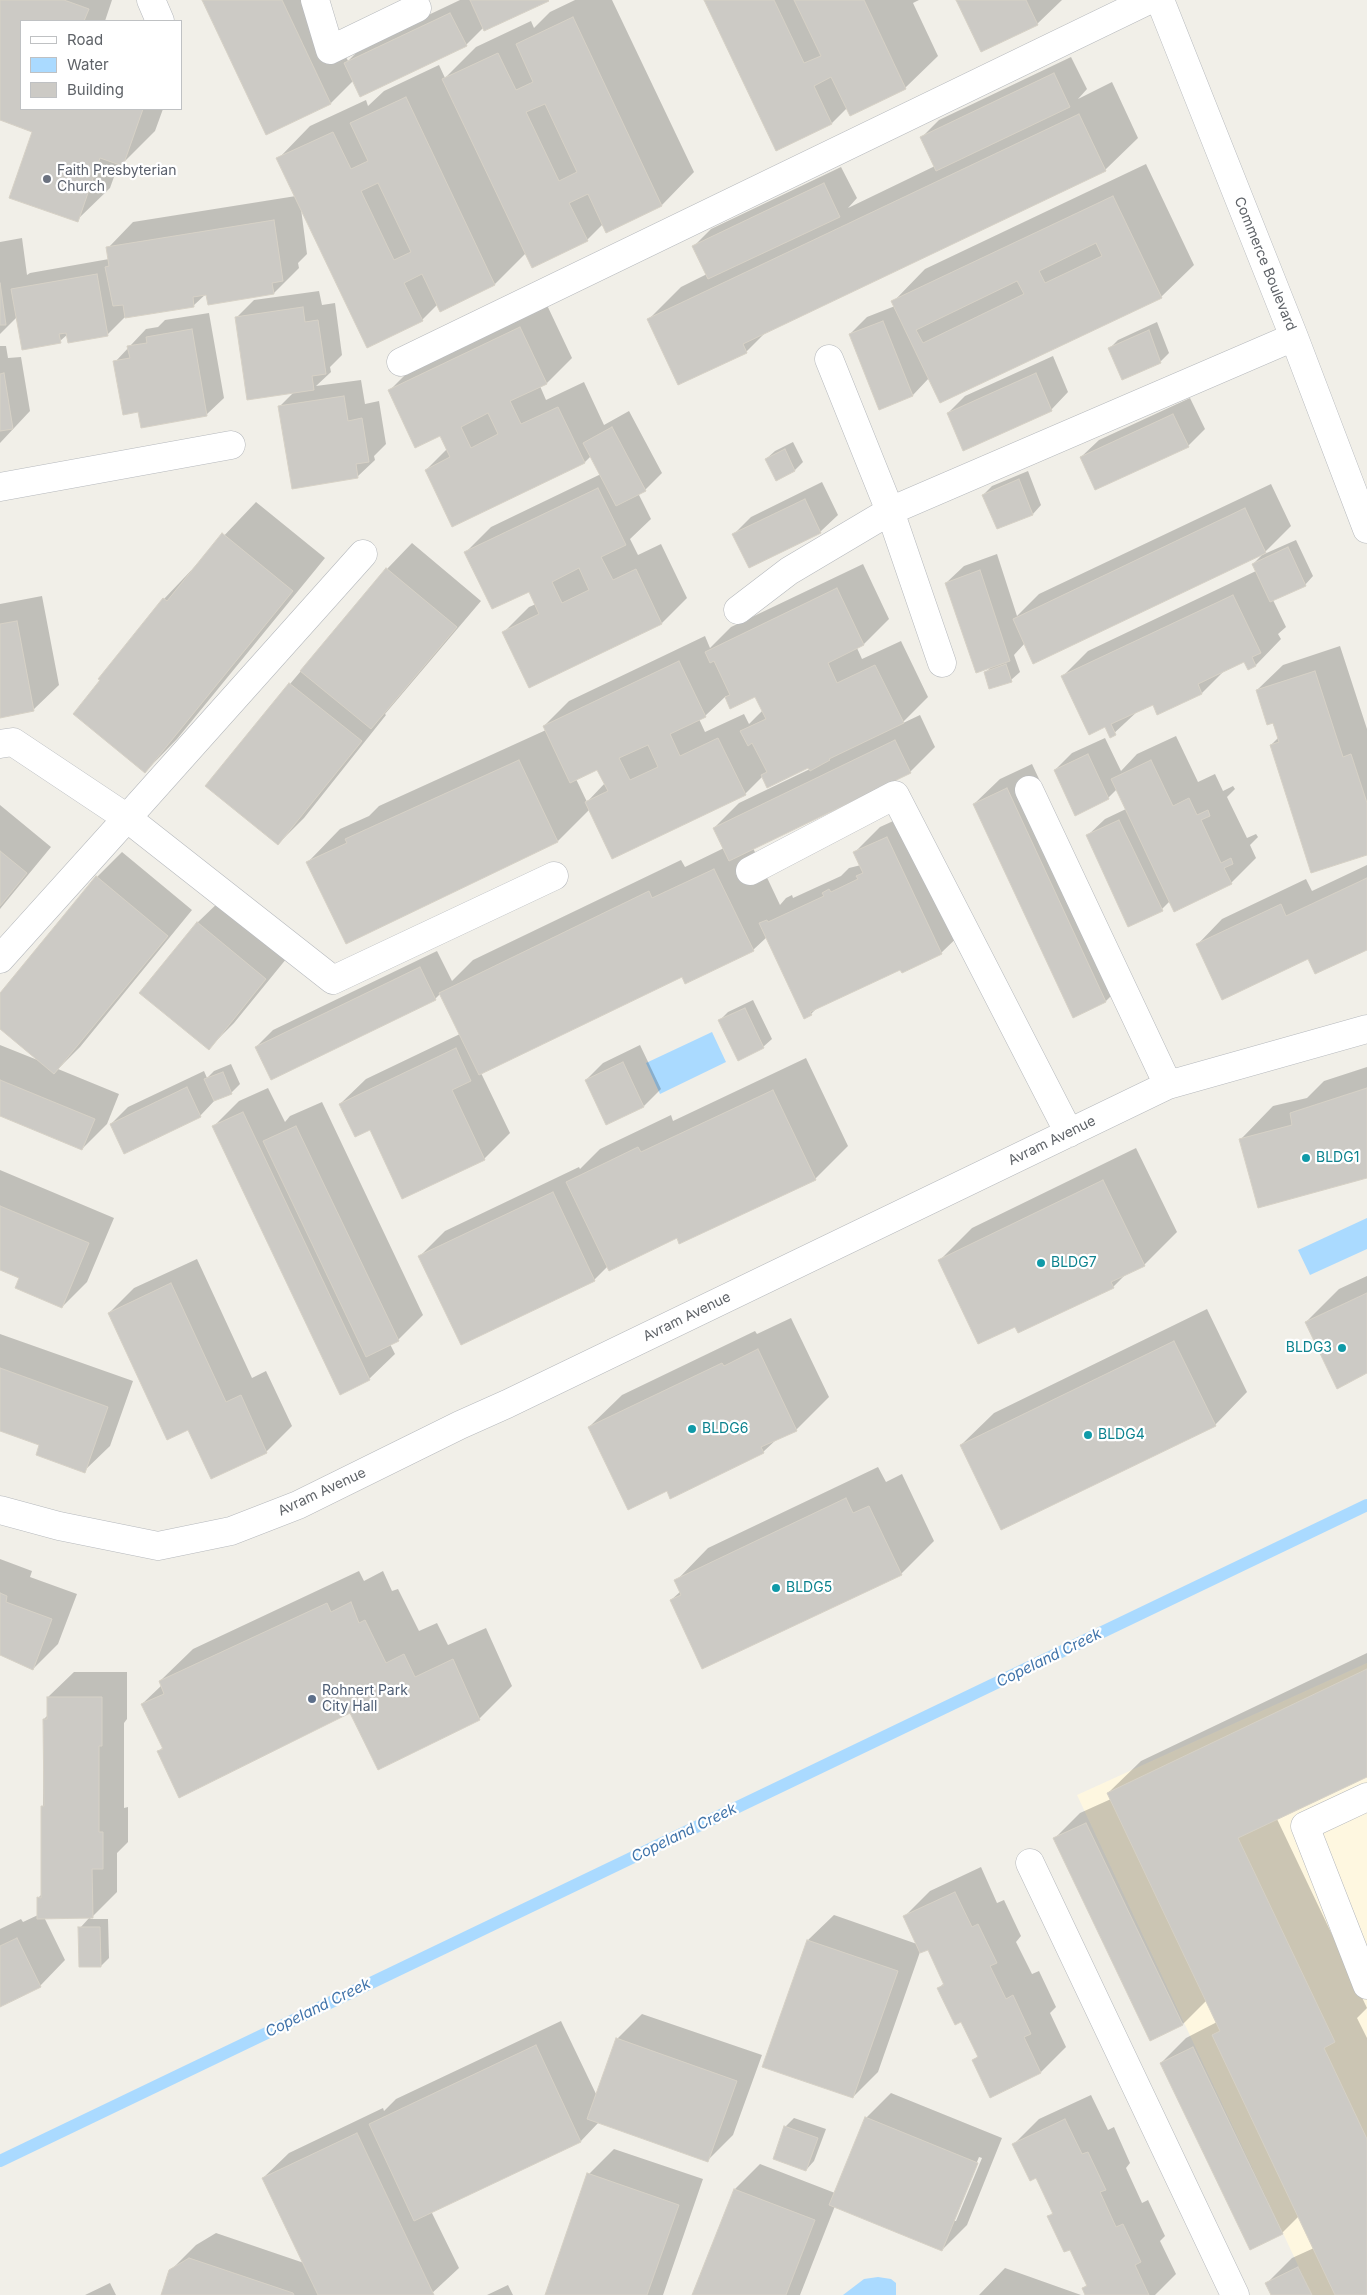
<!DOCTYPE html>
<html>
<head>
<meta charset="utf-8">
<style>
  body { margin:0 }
  #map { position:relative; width:1367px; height:2295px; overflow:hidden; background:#f1efe8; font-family:Inter,sans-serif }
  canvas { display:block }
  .legend { position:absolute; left:20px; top:20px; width:162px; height:90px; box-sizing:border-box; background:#fff; border:1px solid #bfc1c3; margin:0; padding:6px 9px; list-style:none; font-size:15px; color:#5f6368 }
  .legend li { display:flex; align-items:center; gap:10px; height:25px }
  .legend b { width:25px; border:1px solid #bfc1c3 }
</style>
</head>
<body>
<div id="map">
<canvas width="1367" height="2295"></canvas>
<ul class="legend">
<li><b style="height:6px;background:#fff"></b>Road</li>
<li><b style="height:14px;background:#aadaff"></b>Water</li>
<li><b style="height:14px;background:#cccac5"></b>Building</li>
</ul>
</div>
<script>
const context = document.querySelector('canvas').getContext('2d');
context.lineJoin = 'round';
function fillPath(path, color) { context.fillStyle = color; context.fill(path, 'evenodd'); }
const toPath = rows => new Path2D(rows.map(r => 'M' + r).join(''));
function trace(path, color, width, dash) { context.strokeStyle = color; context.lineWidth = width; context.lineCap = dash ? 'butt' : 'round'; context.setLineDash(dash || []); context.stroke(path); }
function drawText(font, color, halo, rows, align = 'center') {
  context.font = font + ' Inter,sans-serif'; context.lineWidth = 4.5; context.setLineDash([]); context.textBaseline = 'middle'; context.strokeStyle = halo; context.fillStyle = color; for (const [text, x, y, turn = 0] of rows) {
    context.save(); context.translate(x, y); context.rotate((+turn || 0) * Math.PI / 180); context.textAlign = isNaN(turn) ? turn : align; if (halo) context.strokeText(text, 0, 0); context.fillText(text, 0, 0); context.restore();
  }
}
fillPath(toPath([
  [1367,1663,1367,2295,1312,2295,1077,1795]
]), '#fef7e0');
fillPath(toPath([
  [712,1032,726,1062,660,1094,646,1063],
  [1367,1218,1367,1249,1310,1275,1298,1250],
  [878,2277,891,2279,896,2283,896,2295,843,2295,864,2279]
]), '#aadaff');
fillPath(toPath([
  [0,0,112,0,105,21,21,21,21,109,163,109,155,131,122,164,119,163,110,188,77,220,34,131,0,119],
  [203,0,319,0,348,61,363,46,460,0,548,0,485,30,484,27,466,45,354,80,331,103,267,134],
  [575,0,612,0,694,172,662,205,607,231,603,224,587,240,526,253,495,284,441,310,438,304,422,320,301,209,307,254,298,263,299,268,274,293,207,293,193,306,125,317,107,335,68,334,60,341,17,317,0,334,0,242,22,238,27,275,30,273,109,259,108,248,133,222,296,196,278,159,310,126,366,100,368,106,384,91,439,65,445,78,476,47,531,21,534,28,550,12],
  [706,0,919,0,913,3,938,56,905,88,847,108,832,123],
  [958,0,1062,0,1037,24],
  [1071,57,1087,89,1078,99,1112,82,1138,138,1105,170,766,332,746,352,648,320,681,287,707,274,694,246,711,229,841,167,857,198,848,208,935,166,922,137,939,120],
  [1146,164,1194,265,1161,297,929,378,913,395,880,409,850,334,867,317,895,306,893,302,925,269],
  [319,291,322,305,335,303,342,355,330,367,331,372,316,386,361,380,365,404,379,401,386,444,374,456,375,460,357,477,279,407,294,392,237,317,254,300],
  [546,303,572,358,547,383,540,386,546,400,584,382,604,425,629,411,662,473,645,490,638,493,651,519,630,539,638,555,661,544,687,598,662,623,504,632,529,607,536,604,529,590,466,552,491,527,601,474,591,456,585,462,453,525,426,470,447,449,441,435,390,390,415,365],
  [209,313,224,398,206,415,115,362,146,329,158,327,165,320],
  [1157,322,1169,353,1160,362,1110,348,1118,340],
  [0,346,6,346,8,358,21,357,30,411,0,443],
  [1053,356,1068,392,1051,410,948,413,965,396],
  [1190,398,1205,429,1188,446,1081,457,1099,440],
  [793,442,803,462,795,470,776,479,766,459,775,451],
  [1028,471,1041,505,1033,514,998,528,983,495,992,486],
  [822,482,838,515,820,532,749,566,734,534,751,517],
  [1271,484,1291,526,1265,552,1025,643,1014,655,1020,672,1011,680,986,672,992,666,946,583,964,566,997,554,1017,616,1039,594],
  [256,502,325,558,177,739,145,772,164,599],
  [1296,540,1313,576,1305,585,1273,600,1286,627,1278,634,1281,639,1256,665,1248,668,1245,660,1225,670,1202,693,1158,713,1153,703,1140,709,1111,736,1105,725,1062,677,1088,651,1256,571,1253,564,1262,555],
  [412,543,481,601,385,714,386,715,304,818,278,844,290,684,387,569],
  [863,564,889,619,864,644,857,648,862,659,901,641,928,697,901,724,920,715,935,747,910,772,753,848,780,905,786,898,792,895,793,898,841,876,849,868,861,865,855,852,880,827,913,812,967,928,941,953,901,968,819,1006,811,1014,767,937,753,950,682,975,481,1073,510,1133,484,1159,370,1128,340,1104,366,1079,460,1034,441,993,435,999,256,1047,273,1030,437,951,452,981,473,960,681,860,685,867,724,848,714,828,739,803,810,769,809,766,763,776,745,794,590,809,558,841,308,862,340,829,369,816,379,806,546,730,544,726,569,701,705,636,710,648,731,627],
  [755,695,763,710,749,724,744,714,705,732,699,719,705,716,726,696,731,707],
  [598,768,605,783,587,802,576,779],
  [42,596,59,685,33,710,0,716,0,604],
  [1340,646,1367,729,1367,854,1271,745,1279,737,1257,690,1283,665],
  [1176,736,1198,782,1215,774,1223,791,1233,786,1235,789,1227,797,1247,838,1256,834,1258,837,1250,845,1256,858,1231,883,1170,901,1162,909,1087,836,1105,819,1126,809,1117,789,1108,798,1055,770,1072,753,1105,738,1121,771,1137,754],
  [1032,764,1131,976,1106,1001,1073,1016,974,804,1000,779],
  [0,805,51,847,0,909],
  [122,852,192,910,80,1047,58,1069,119,1094,107,1124,82,1149,0,1115,0,1045,40,1061,0,1027,0,995,97,877],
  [1367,865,1367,948,1308,958,1197,945,1222,919,1306,879,1312,891],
  [223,898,291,953,234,1023,209,1048,197,923],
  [753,1000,772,1039,763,1047,720,1020,728,1012],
  [640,1045,661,1089,644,1106,586,1080,603,1063],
  [806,1058,848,1146,815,1179,680,1243,677,1237,608,1266,594,1280,461,1343,420,1256,445,1231,579,1167,580,1169,600,1149,671,1115,673,1121],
  [231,1064,240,1084,231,1093,217,1098,200,1116,111,1124,128,1107,204,1071,207,1078,214,1071],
  [1367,1067,1367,1177,1241,1139,1273,1106,1307,1098,1324,1081],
  [268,1088,285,1122,290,1116,322,1102,423,1315,398,1340,390,1344,395,1354,369,1379,214,1126,239,1101],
  [1136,1148,1177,1232,1144,1265,1126,1274,1113,1287,1016,1325,939,1261,972,1228],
  [0,1170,114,1218,87,1282,62,1307,21,1277,0,1269],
  [197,1259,252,1378,266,1371,292,1426,266,1452,189,1428,109,1313,134,1288],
  [1367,1276,1367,1372,1306,1322,1339,1289],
  [1207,1309,1247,1392,1215,1425,961,1445,994,1413],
  [791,1318,829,1397,796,1430,777,1439,763,1452,589,1427,622,1395,755,1331,757,1334],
  [0,1334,133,1381,110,1446,84,1471,41,1444,0,1430],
  [878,1467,886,1482,902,1474,934,1541,901,1574,671,1600,681,1591,676,1581,708,1548],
  [0,1559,32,1571,30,1577,77,1594,58,1644,33,1669,0,1654],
  [359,1571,364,1581,383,1571,392,1591,398,1589,419,1631,437,1623,448,1645,486,1628,512,1686,479,1719,351,1712,158,1752,163,1747,142,1704,162,1685,160,1681,193,1649],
  [1367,1653,1367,1775,1277,1819,1367,2008,1357,2018,1367,2038,1367,2295,1272,2295,1267,2283,1292,2258,1314,2248,1299,2216,1282,2233,1161,2063,1186,2038,1217,2022,1207,2000,1183,2024,1055,1838,1080,1813,1111,1799,1108,1793,1141,1761],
  [74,1672,127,1672,127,1719,124,1723,124,1808,128,1807,128,1842,117,1853,117,1892,90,1919,108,1919,109,1958,101,1966,80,1928,90,1917,44,1917,65,1960,40,1986,0,2006,0,1929,21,1919,23,1922,38,1915,38,1898,42,1894,44,1719,48,1715,48,1697],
  [981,1867,997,1903,1004,1900,1021,1936,1016,1942,1032,1974,1039,1971,1056,2007,1050,2013,1066,2047,1041,2072,991,2096,974,2060,979,2055,962,2021,939,1988,945,1982,928,1948,920,1952,878,2072,853,2097,764,2066,808,1940,834,1915,917,1944,905,1916,930,1891],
  [642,2014,762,2055,733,2135,708,2160,599,2122,581,2141,431,2211,459,2268,430,2295,162,2295,170,2271,196,2245,216,2233,304,2263,263,2178,289,2153,383,2108,384,2111,396,2099,561,2021,597,2096,617,2039],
  [891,2093,1002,2138,967,2225,942,2250,835,2206,800,2295,693,2295,735,2189,760,2164,835,2193,866,2118],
  [979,2157,982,2158,956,2221,953,2221],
  [1091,2095,1108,2130,1114,2127,1130,2163,1126,2168,1142,2203,1148,2200,1165,2236,1160,2241,1176,2274,1155,2295,1086,2295,1083,2288,1088,2284,1071,2248,1049,2217,1053,2212,1036,2177,1014,2144,1039,2119],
  [794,2118,826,2129,814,2161,806,2170,785,2127],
  [614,2149,703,2179,663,2295,546,2295,589,2174],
  [1005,2268,1081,2295,979,2295],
  [110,2283,116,2295,85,2295],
  [508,2285,513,2295,487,2295]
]), '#0003');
trace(toPath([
  [0,2161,1367,1505]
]), '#aadaff', 12);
const building = toPath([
  [0,0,64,0,89,9,84,21,21,21,21,109,143,109,123,166,100,158,78,222,9,198,32,132,0,120,0,0],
  [202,0,282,0,331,104,266,135,202,0],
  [470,0,548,0,549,1,484,31,470,0],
  [704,0,774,0,804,63,821,56,794,0,864,0,906,89,850,116,831,77,814,86,832,124,776,151,704,0],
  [956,0,1026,0,1038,25,981,52,956,0],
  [450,13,467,46,360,97,344,63,450,13],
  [573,17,662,206,606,233,588,194,569,203,588,241,532,268,442,79,498,53,516,90,533,82,516,44,573,17],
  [545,104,577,172,559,181,526,112,545,104],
  [1054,73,1070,107,936,171,920,137,1054,73],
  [406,97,495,285,440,312,422,274,404,283,423,321,367,348,276,158,333,132,351,169,368,161,350,123,406,97],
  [378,183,411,252,394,260,361,191,378,183],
  [1079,114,1106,171,743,344,747,353,678,385,647,319,1079,114],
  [824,183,840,217,708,279,692,246,824,183],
  [1113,196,1162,298,940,403,891,301,1113,196],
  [1096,243,1102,256,1045,283,1039,271,1096,243],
  [1017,281,1024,294,923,343,916,330,1017,281],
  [274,220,283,281,272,283,274,294,208,305,206,295,193,297,194,307,125,318,123,305,113,306,105,267,109,266,106,247,274,220],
  [97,274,108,336,68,343,66,333,59,334,61,343,22,350,11,289,97,274],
  [0,283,6,325,0,325,0,283],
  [303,307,305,322,318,320,326,374,312,376,314,390,247,400,235,317,303,307],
  [883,321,913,396,879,410,849,334,883,321],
  [520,327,547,384,510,401,521,424,558,407,585,463,452,527,425,470,450,457,440,436,415,448,388,390,520,327],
  [488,413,498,434,471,448,461,427,488,413],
  [192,329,207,416,141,428,138,412,123,415,113,361,130,358,127,346,147,343,146,337,192,329],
  [1149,330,1161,363,1122,380,1108,348,1149,330],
  [4,373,13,429,0,431,0,374,4,373],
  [1036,373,1052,411,963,451,947,413,1036,373],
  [344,396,348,421,362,418,369,462,356,464,358,478,292,489,278,406,344,396],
  [1173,414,1189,447,1095,490,1080,457,1173,414],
  [612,427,646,491,616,506,583,443,612,427],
  [785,449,795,471,776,481,765,459,785,449],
  [1019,479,1033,515,997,529,982,495,1019,479],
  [598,488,626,545,601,557,613,580,636,569,662,624,529,688,502,632,539,614,529,592,492,609,464,552,598,488],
  [579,568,589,590,562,603,552,582,579,568],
  [805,499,821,533,749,568,732,534,805,499],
  [1245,508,1266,553,1033,664,1013,619,1245,508],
  [222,533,293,591,145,773,73,714,100,680,98,679,163,598,167,601,222,533],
  [1288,547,1306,586,1270,602,1252,564,1288,547],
  [386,568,457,627,371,729,300,671,386,568],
  [980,570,1010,661,976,673,945,583,980,570],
  [837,588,864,645,828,663,837,683,875,665,904,723,829,759,830,760,810,771,808,768,767,788,761,775,767,772,752,743,748,746,740,731,766,719,755,697,730,709,725,697,730,695,714,661,710,663,705,652,837,588],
  [1233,595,1261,653,1252,657,1256,666,1248,670,1244,662,1198,684,1202,694,1157,715,1153,705,1111,724,1116,735,1110,738,1105,727,1089,735,1061,676,1233,595],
  [17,621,34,711,0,718,0,624,17,621],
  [679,661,706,717,670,734,680,756,718,738,746,795,612,859,585,802,608,791,597,770,570,783,543,726,679,661],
  [648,745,658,767,630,780,619,758,648,745],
  [1006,664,1012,682,989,689,984,672,1006,664],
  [1315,671,1343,757,1351,754,1367,803,1367,855,1311,873,1270,745,1279,742,1273,723,1267,725,1256,690,1315,671],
  [289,683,362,741,278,845,205,786,289,683],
  [895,740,911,773,729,861,713,828,895,740],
  [1088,754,1109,799,1075,816,1054,770,1088,754],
  [519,760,558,842,346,944,306,862,347,843,345,839,519,760],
  [1151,760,1173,806,1189,798,1197,815,1208,810,1210,816,1201,820,1221,863,1231,858,1233,864,1224,868,1232,884,1174,912,1111,779,1151,760],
  [1007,788,1106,1002,1073,1018,973,804,1007,788],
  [1119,820,1163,911,1128,927,1086,835,1119,820],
  [887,837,942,954,902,973,900,970,810,1012,812,1015,804,1019,759,923,767,920,768,922,824,896,822,893,829,889,831,892,858,879,856,876,863,873,853,852,887,837],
  [0,851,27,873,0,906,0,851],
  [714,869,754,951,685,984,682,977,479,1075,439,993,649,891,652,898,714,869],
  [96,876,168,936,54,1074,0,1029,0,993,96,876],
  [1367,878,1367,950,1315,974,1308,959,1222,1000,1196,944,1281,904,1286,916,1367,878],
  [197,922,266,979,209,1050,139,993,197,922],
  [420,967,436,1000,271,1080,255,1047,420,967],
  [745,1008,764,1048,738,1061,718,1020,745,1008],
  [456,1048,471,1081,452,1090,485,1160,402,1199,370,1130,355,1137,339,1104,456,1048],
  [623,1062,644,1107,606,1125,585,1080,623,1062],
  [223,1072,232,1094,214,1101,204,1079,223,1072],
  [0,1080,95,1119,82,1150,0,1116,0,1080],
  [187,1087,201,1117,124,1154,110,1124,187,1087],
  [1367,1088,1367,1178,1258,1208,1239,1139,1292,1125,1290,1113,1367,1088],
  [773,1090,816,1180,679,1244,677,1238,609,1271,566,1182,638,1147,641,1152,773,1090],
  [243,1112,370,1380,340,1395,212,1126,243,1112],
  [296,1126,399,1341,366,1357,263,1141,296,1126],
  [1103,1180,1145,1266,1111,1282,1114,1288,1018,1333,1015,1327,978,1344,938,1260,1103,1180],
  [553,1192,595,1281,461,1345,418,1256,553,1192],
  [0,1206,89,1243,62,1308,15,1288,19,1278,0,1270,0,1206],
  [171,1283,226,1402,241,1395,267,1453,211,1479,188,1430,167,1440,108,1313,171,1283],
  [1367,1293,1367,1373,1337,1389,1305,1322,1367,1293],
  [1174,1341,1216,1426,1001,1530,960,1445,1174,1341],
  [758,1349,797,1431,761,1447,764,1453,670,1499,667,1491,628,1510,588,1427,722,1363,724,1366,758,1349],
  [0,1368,108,1407,85,1473,36,1455,39,1445,0,1431,0,1368],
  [846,1498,853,1513,869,1506,902,1575,702,1669,670,1600,681,1595,674,1580,846,1498],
  [0,1593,7,1596,6,1602,52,1619,33,1670,0,1655,0,1593],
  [351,1602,359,1623,365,1620,386,1663,404,1654,415,1677,453,1659,480,1720,378,1770,350,1713,179,1798,157,1751,163,1749,141,1704,164,1694,159,1681,327,1603,331,1612,351,1602],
  [1367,1669,1367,1777,1238,1838,1335,2042,1324,2048,1367,2139,1367,2295,1335,2295,1212,2035,1220,2031,1107,1793,1367,1669],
  [47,1697,102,1697,102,1746,99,1746,99,1832,103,1832,103,1869,92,1869,93,1918,37,1919,37,1897,41,1898,41,1806,44,1806,43,1719,47,1719,47,1697],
  [1086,1823,1183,2025,1150,2041,1053,1838,1086,1823],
  [955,1892,972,1927,978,1924,997,1963,990,1966,1006,1999,1013,1995,1031,2034,1024,2037,1041,2073,990,2098,972,2060,978,2057,961,2022,955,2025,937,1988,944,1985,928,1950,920,1953,903,1916,955,1892],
  [78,1927,100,1927,101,1967,79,1967,78,1927],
  [17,1938,41,1987,0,2007,0,1946,17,1938],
  [807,1940,898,1971,853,2098,762,2067,807,1940],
  [616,2038,737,2081,708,2162,587,2119,616,2038],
  [536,2045,581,2142,414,2221,369,2124,536,2045],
  [1193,2047,1283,2234,1250,2250,1160,2063,1193,2047],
  [865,2117,978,2163,942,2251,829,2205,865,2117],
  [1065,2119,1082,2154,1088,2152,1106,2190,1100,2192,1116,2227,1123,2224,1141,2262,1135,2265,1149,2295,1085,2295,1082,2288,1087,2286,1070,2250,1064,2252,1047,2216,1053,2214,1036,2178,1030,2181,1012,2144,1065,2119],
  [784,2126,818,2138,806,2171,773,2159,784,2126],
  [357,2133,434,2295,318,2295,262,2178,357,2133],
  [587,2173,679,2205,647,2295,545,2295,587,2173],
  [734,2189,815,2220,786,2295,692,2295,734,2189],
  [189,2258,293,2293,294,2295,161,2295,169,2270,189,2258],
  [1298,2267,1312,2295,1271,2295,1265,2283,1298,2267]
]);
fillPath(building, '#cccac5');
trace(building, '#d6d1c6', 1);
const minor = toPath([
  [151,0,160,21],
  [315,0,330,50,417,8],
  [1160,0,1294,337,1367,529],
  [401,362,1149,0],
  [0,487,231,445],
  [363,554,127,818,333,980,554,876],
  [738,610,789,571,890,511,829,359],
  [942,663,890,511,1294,337],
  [0,744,13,742,127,818,0,959],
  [1029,790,1168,1085],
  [750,871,895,795,1069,1133],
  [0,1510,59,1526,158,1546,231,1531,298,1505,460,1425,507,1404,1168,1085,1367,1029],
  [1367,1797,1305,1826,1367,1985],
  [1030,1863,1235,2295]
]);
trace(minor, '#b5b8bc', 29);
trace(minor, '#fff', 28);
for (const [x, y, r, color] of [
  [47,179,5,"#6b7280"],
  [1306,1158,5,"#0f9aa8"],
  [1041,1263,5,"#0f9aa8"],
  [1342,1348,5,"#0f9aa8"],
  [692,1429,5,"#0f9aa8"],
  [1088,1435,5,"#0f9aa8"],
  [776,1588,5,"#0f9aa8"],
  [312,1699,5,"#5c6f8a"]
]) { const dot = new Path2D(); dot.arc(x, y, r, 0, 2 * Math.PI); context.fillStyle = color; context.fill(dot); trace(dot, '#fff', 2); }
drawText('14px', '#5b616d', '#fff', [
  ["Faith Presbyterian",57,171],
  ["Church",57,187]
], 'left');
drawText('14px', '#5f6368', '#fff', [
  ["Commerce Boulevard",1265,264,68],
  ["Avram Avenue",1052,1141,-26],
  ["Avram Avenue",687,1317,-26],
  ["Avram Avenue",322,1492,-25]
]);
drawText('14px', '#0d838f', '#fff', [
  ["BLDG1",1316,1158],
  ["BLDG7",1051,1263],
  ["BLDG3",1332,1348,"right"],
  ["BLDG6",702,1429],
  ["BLDG4",1098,1435],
  ["BLDG5",786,1588]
], 'left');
drawText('14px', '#4e5e75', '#fff', [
  ["Rohnert Park",322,1691],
  ["City Hall",322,1707]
], 'left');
drawText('italic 15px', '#4174aa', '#fff', [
  ["Copeland Creek",1049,1658,-26],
  ["Copeland Creek",684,1833,-26],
  ["Copeland Creek",318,2008,-26]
]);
</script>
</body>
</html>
